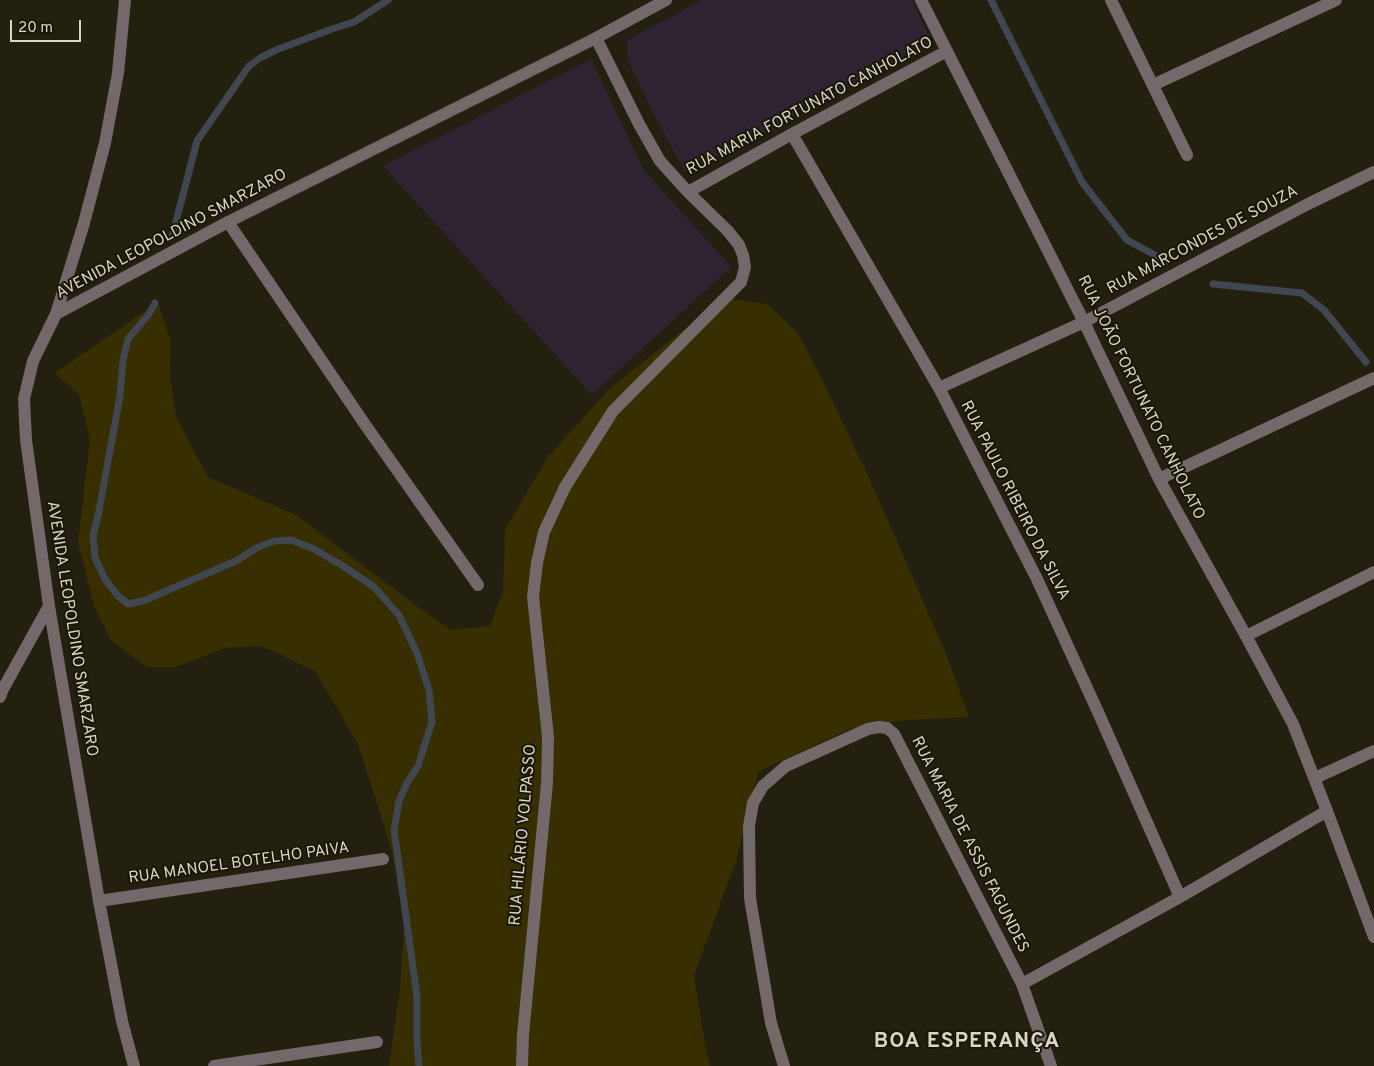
<!DOCTYPE html>
<html>
<head>
<meta charset="utf-8">
<style>
  body { margin:0 }
  #map { position:relative; width:1374px; height:1066px; overflow:hidden; background:#24200f; font-family:Overpass,sans-serif }
  canvas { display:block }
  .scale { position:absolute; left:10px; top:20px; width:71px; height:22px; box-sizing:border-box; border:2px solid #d7d5ca; border-top:0; padding-left:6px; font-size:15px; line-height:18px; white-space:nowrap; color:#d7d5ca; -webkit-text-stroke:4px #1a1706; paint-order:stroke }
</style>
</head>
<body>
<div id="map">
<canvas width="1374" height="1066"></canvas>
<div class="scale">20 m</div>
</div>
<script>
const context = document.querySelector('canvas').getContext('2d');
context.lineJoin = 'round';
function fillPath(path, color) { context.fillStyle = color; context.fill(path, 'evenodd'); }
const toPath = rows => new Path2D(rows.map(r => 'M' + r).join(''));
function trace(path, color, width, dash) { context.strokeStyle = color; context.lineWidth = width; context.lineCap = dash ? 'butt' : 'round'; context.setLineDash(dash || []); context.stroke(path); }
function drawText(font, color, halo, rows, align = 'center') {
  context.font = font + ' Overpass,sans-serif'; context.lineWidth = 4; context.setLineDash([]); context.textBaseline = 'middle'; context.strokeStyle = halo; context.fillStyle = color; for (const [text, x, y, turn = 0] of rows) {
    context.save(); context.translate(x, y); context.rotate((+turn || 0) * Math.PI / 180); context.textAlign = isNaN(turn) ? turn : align; if (halo) context.strokeText(text, 0, 0); context.fillText(text, 0, 0); context.restore();
  }
}
fillPath(toPath([
  [702,0,912,0,933,44,685,172,652,111,627,58,627,40],
  [591,59,644,170,731,267,592,395,383,166]
]), '#2d2331');
fillPath(toPath([
  [732,299,767,304,797,332,824,383,871,482,945,651,969,717,908,720,851,729,759,771,736,861,694,975,705,1044,710,1066,389,1066,400,989,404,924,392,851,358,744,315,671,261,646,225,648,175,667,147,667,111,640,94,606,78,542,90,440,79,394,55,373,158,302,171,342,170,375,176,417,208,477,298,516,411,602,451,630,490,626,503,591,505,530,547,458,609,389,682,331]
]), '#372e01');
trace(toPath([
  [991,0,1082,182,1127,240,1166,261],
  [172,237,197,141,249,66,260,58,276,50,332,29,354,22,388,0],
  [1213,284,1302,293,1324,310,1366,362],
  [155,303,149,314,128,339,123,360,120,396,98,516,93,536,95,558,105,579,118,596,128,604,143,601,236,561,258,547,275,541,291,540,314,549,343,566,374,587,399,615,417,653,429,690,432,722,418,766,407,783,399,801,394,830,417,996,417,1042,419,1066]
]), '#404750', 7);
trace(toPath([
  [125,0,118,73,105,143,84,223,56,314,33,361,24,399,26,440,49,606,99,901,122,1021,134,1066],
  [921,0,1084,322,1159,479,1246,636,1293,724,1327,811,1374,937],
  [1111,0,1187,155],
  [1153,85,1336,0],
  [792,134,939,388,1037,579,1098,712,1180,897],
  [688,192,792,134,947,51],
  [228,222,364,423,478,585],
  [56,314,228,222,596,38,666,0],
  [939,388,1084,322,1310,203,1374,172],
  [1159,479,1374,378],
  [1246,636,1374,572],
  [0,697,3,689,49,606],
  [1315,778,1374,751],
  [99,901,383,859],
  [1022,984,1180,897,1327,811],
  [214,1066,377,1042],
  [522,1066,523,1035,547,783,548,737,533,597,537,563,544,532,565,487,613,411,741,282,745,267,743,255,739,245,728,231,688,192,660,161,639,124,596,38],
  [784,1066,771,1023,750,898,749,826,753,803,763,786,786,766,868,729,879,727,887,728,894,734,1022,984,1051,1066]
]), '#73686a', 12);
drawText('16px', '#d7d5ca', '#1a1706', [
  ["RUA MARIA FORTUNATO CANHOLATO",810,107,-28],
  ["AVENIDA LEOPOLDINO SMARZARO",172,235,-28],
  ["RUA MARCONDES DE SOUZA",1203,241,-28],
  ["RUA JOÃO FORTUNATO CANHOLATO",1140,398,64],
  ["RUA PAULO RIBEIRO DA SILVA",1014,501,63],
  ["AVENIDA LEOPOLDINO SMARZARO",71,629,81],
  ["RUA HILÁRIO VOLPASSO",524,835,-85],
  ["RUA MARIA DE ASSIS FAGUNDES",969,845,63],
  ["RUA MANOEL BOTELHO PAIVA",239,864,-8]
]);
context.letterSpacing = '1px';
drawText('bold 21px', '#d7d5ca', '#1a1706', [
  ["BOA ESPERANÇA",967,1043]
]);
context.letterSpacing = '0px';
</script>
</body>
</html>
